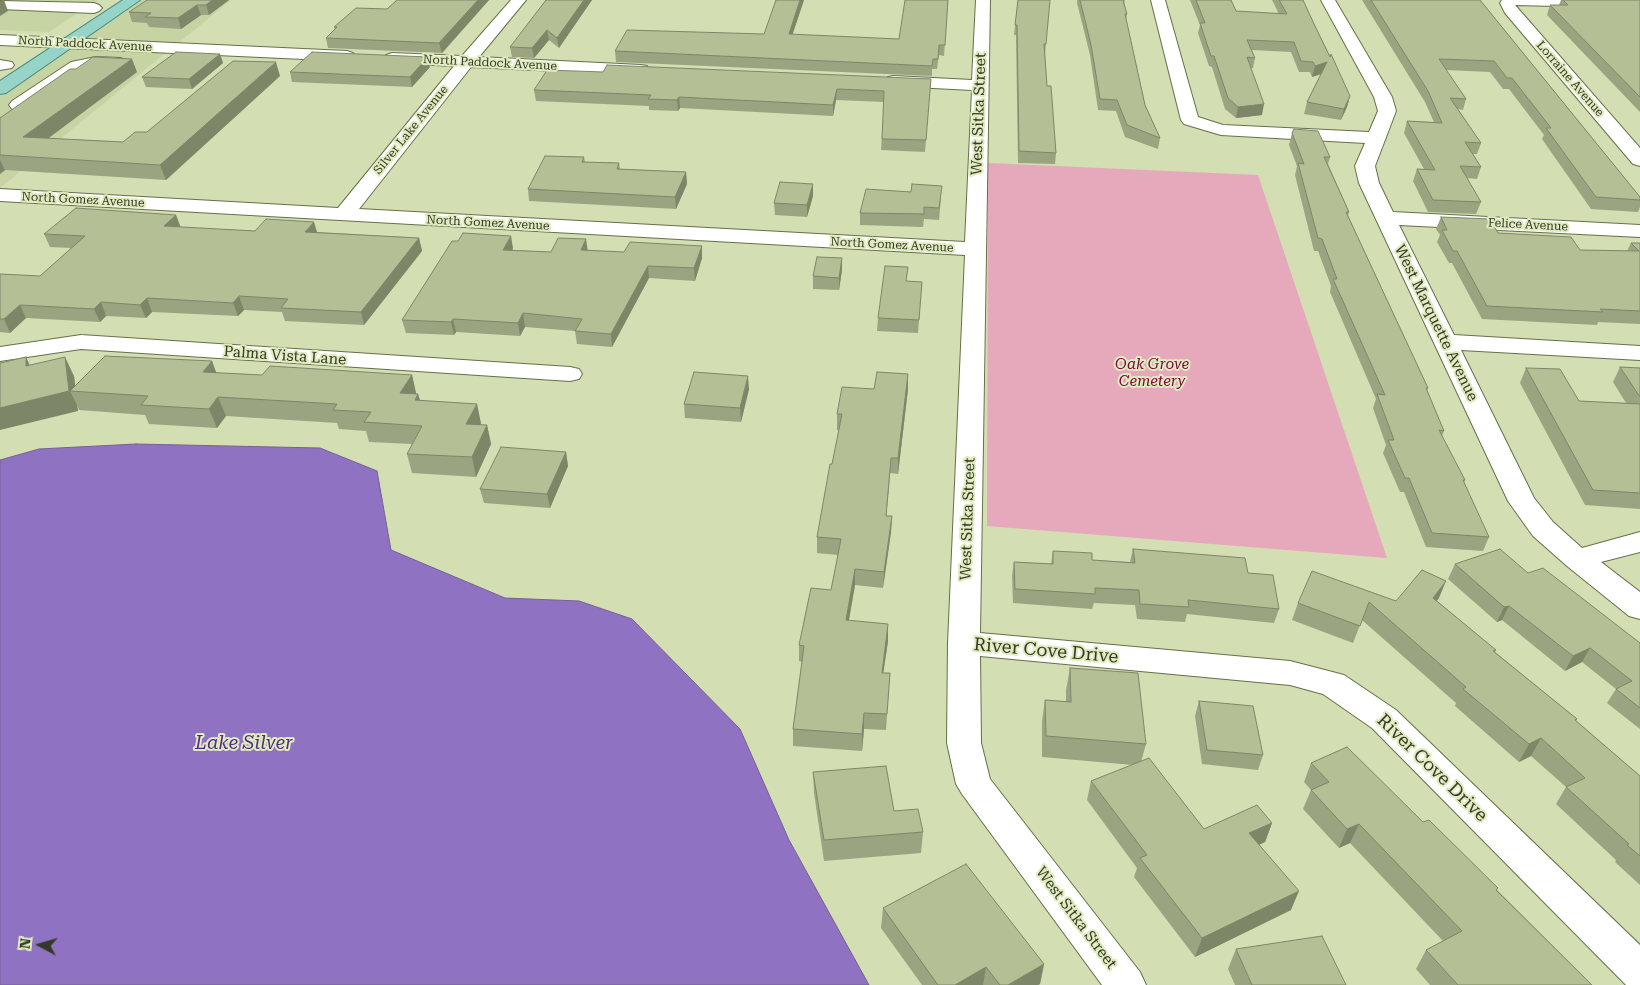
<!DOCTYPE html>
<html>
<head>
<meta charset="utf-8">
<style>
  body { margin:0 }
  #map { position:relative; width:1640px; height:985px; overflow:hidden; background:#d3deb3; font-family:"Roboto Serif",serif }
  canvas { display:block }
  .north { position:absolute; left:15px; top:920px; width:50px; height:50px; -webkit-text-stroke:4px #e0ebbf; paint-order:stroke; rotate:276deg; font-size:14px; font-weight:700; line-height:20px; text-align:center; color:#343827 }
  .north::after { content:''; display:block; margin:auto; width:18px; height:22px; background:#343827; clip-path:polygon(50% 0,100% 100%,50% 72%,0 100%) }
</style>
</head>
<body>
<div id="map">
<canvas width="1640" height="985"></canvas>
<div class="north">N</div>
</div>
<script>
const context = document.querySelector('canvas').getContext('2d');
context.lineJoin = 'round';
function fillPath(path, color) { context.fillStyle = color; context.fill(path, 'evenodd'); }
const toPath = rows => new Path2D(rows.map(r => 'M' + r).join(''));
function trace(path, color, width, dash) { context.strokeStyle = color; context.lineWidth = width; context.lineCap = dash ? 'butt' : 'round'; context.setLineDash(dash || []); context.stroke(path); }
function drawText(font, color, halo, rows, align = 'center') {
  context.font = font + ' "Roboto Serif",serif'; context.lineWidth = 4; context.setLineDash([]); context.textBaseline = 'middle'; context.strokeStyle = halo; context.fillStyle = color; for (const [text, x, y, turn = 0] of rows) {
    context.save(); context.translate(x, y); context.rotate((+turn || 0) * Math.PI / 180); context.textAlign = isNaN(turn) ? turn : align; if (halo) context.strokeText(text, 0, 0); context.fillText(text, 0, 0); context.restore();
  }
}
fillPath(toPath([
  [0,0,98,0,49,32,0,30],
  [142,0,231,0,176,45,81,41],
  [72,47,168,51,0,188,0,96]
]), '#c6d3a2');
fillPath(toPath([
  [988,163,1258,175,1387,558,987,526]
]), '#e5a9bb');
const water = toPath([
  [136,444,320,448,377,471,391,550,505,598,579,601,632,619,740,729,789,840,869,985,0,985,0,460,39,449,136,444]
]);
fillPath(water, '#8f73c2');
trace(water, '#746194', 1);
const minor = toPath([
  [511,0,526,0,479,57,641,65,647,66,649,70,647,74,641,75,471,67,359,209,965,242,972,90,894,86,888,85,886,81,888,77,894,76,972,80,976,0,990,0,980,633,1290,661,1344,675,1396,710,1640,945,1640,985,1626,985,1372,728,1323,694,1290,685,980,656,981,743,990,779,1140,972,1146,985,1102,985,962,794,956,784,947,743,948,643,965,255,0,201,0,189,338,208,454,66,392,63,386,61,384,58,386,55,392,53,462,56,511,0],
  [1151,0,1165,0,1198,117,1223,125,1369,132,1378,111,1374,97,1321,0,1335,0,1392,97,1396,111,1375,166,1379,183,1393,212,1640,225,1640,237,1399,225,1454,335,1640,346,1640,360,1461,350,1534,498,1553,522,1582,548,1640,532,1640,552,1601,562,1640,592,1640,619,1629,616,1567,566,1533,536,1508,501,1359,183,1355,166,1365,143,1221,135,1184,124,1181,120,1151,0],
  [1502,0,1640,0,1640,8,1515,5,1640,148,1640,166,1633,164,1505,13,1500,3,1502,0],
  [0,1,94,3,99,5,102,8,99,11,94,13,0,9,0,1],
  [0,35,347,51,353,53,355,56,353,59,347,61,0,45,0,35],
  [96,57,120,58,126,60,128,63,126,66,120,68,96,67,82,70,24,109,18,110,12,109,9,105,12,101,71,62,96,57],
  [0,60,12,62,14,65,12,68,0,70,0,60],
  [81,335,570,367,579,369,582,374,579,379,570,381,81,349,0,361,0,347,81,335]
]);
const major = toPath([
  [123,0,140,0,6,93,0,94,0,81,123,0]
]);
trace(minor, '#667049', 2);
trace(major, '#468a78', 2);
fillPath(minor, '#fff');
fillPath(major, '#96d3c8');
fillPath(toPath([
  [229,0,209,15,201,15,181,29,149,27,147,23,132,22,129,12],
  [397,0,489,0,442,53,328,48,326,38,335,29,334,27,387,9],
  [592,0,559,48,549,40,534,58,512,57,510,47],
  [804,0,792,35,899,39,948,0,944,56,939,55,937,69,932,69,932,76,616,62,615,51,764,34],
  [1018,0,1046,44,1045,55,1047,86,1056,153,1055,164,1018,163,1016,35,1014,35],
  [1077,0,1125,0,1124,3,1127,14,1126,20,1145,105,1160,138,1158,149,1125,137,1116,111,1098,110,1090,55,1077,3],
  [1190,0,1231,0,1236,11,1279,14,1272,0,1303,0,1315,26,1350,96,1347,107,1341,120,1304,114,1307,102,1321,74,1312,77,1310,72,1299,72,1291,52,1252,50,1255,58,1253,68,1251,68,1262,115,1236,118,1225,109,1212,67,1209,66,1198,33,1200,25],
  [1362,0,1480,0,1640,197,1640,207,1638,212,1591,209,1542,139,1544,135,1509,89,1503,89,1490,72,1446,70,1466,99,1463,110,1458,109,1481,143,1477,154,1473,154,1481,167,1477,179,1467,178,1481,202,1476,214,1428,212,1413,181,1417,169,1424,169,1404,133,1407,121,1434,122,1425,102],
  [1561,0,1640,0,1640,112,1547,15,1550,5,1559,5],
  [220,54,223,63,192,89,146,87,142,77],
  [430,67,412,87,292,82,290,72],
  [137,72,48,138,123,142,147,132,280,76,166,180,5,170,0,174,0,118],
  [603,72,931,79,925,152,881,150,884,102,836,100,833,116,680,108,678,111,649,110,649,106,536,101,534,90],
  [1292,133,1330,157,1328,164,1349,212,1348,216,1428,388,1427,390,1444,431,1442,436,1465,480,1464,483,1489,537,1483,551,1426,547,1404,492,1400,492,1383,453,1386,445,1373,408,1376,399,1330,292,1331,286,1318,251,1314,251,1295,175,1297,166,1289,145],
  [584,157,585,162,619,163,620,169,686,172,687,184,676,209,529,201,528,189],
  [813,184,813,196,807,217,775,215,774,203],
  [941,198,939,220,924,219,923,227,860,225,860,213],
  [176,215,180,227,255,231,317,232,419,238,422,251,364,325,285,321,282,312,244,310,238,316,152,312,146,318,106,316,100,322,26,318,10,333,0,332,0,274,40,276,71,248,50,247,44,234],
  [1441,217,1498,233,1580,250,1627,251,1631,243,1640,243,1640,324,1598,322,1597,325,1482,319,1452,263,1449,263,1437,242,1440,235,1436,229],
  [513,248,513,250,551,252,588,250,702,258,695,281,649,278,612,347,577,344,575,331,525,327,520,336,456,332,454,335,406,333,402,320],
  [842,258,842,270,839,290,813,289,813,276],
  [907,282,922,282,918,333,877,331,878,318],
  [212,361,216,373,262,375,412,375,416,393,416,394,418,394,420,400,481,423,480,425,487,425,491,444,476,477,412,473,407,454,412,444,369,442,366,431,339,429,337,423,226,416,217,428,149,424,145,415,79,410,77,405,78,411,29,365,74,376,75,386],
  [1620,367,1640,368,1640,509,1585,505,1520,383,1526,368,1579,401,1626,403,1613,382],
  [749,389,741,422,685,418,684,404],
  [874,389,908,389,898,474,890,473,886,516,892,516,891,532,883,588,855,585,849,620,888,641,883,673,890,673,886,730,864,729,862,751,793,746,793,729,802,662,799,661,799,645,831,590,838,555,817,553,817,537,839,430,837,430,837,414],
  [566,452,568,466,550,508,484,503,480,489],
  [1133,549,1248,573,1279,609,1274,623,1187,614,1185,622,1137,619,1135,605,1094,603,1092,609,1013,603,1012,576,1014,562,1051,564,1053,551,1092,560,1130,562],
  [1455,564,1528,573,1640,643,1640,729,1607,703,1616,689,1582,662,1565,671,1502,620,1497,622,1448,579],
  [1439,598,1437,601,1496,650,1495,652,1577,719,1576,721,1640,776,1640,885,1615,862,1616,860,1556,804,1566,787,1531,756,1519,762,1455,706,1456,703,1362,620,1353,643,1292,620,1298,603,1396,601],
  [1070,668,1146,744,1141,762,1204,829,1272,823,1265,842,1259,845,1291,910,1195,957,1134,877,1137,868,1087,800,1091,781,1133,765,1042,757,1042,721,1045,700,1066,702,1066,690],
  [1199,701,1263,755,1258,770,1202,764,1195,716],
  [1311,763,1423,822,1497,890,1592,985,1430,985,1416,969,1426,950,1443,941,1350,843,1339,848,1303,809,1311,790,1304,782],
  [813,772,894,811,923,832,921,853,824,861,814,793],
  [883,908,1044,964,1040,984,1038,985,922,985,881,928],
  [1236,949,1346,985,1235,985,1228,969]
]), '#9ba480');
fillPath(toPath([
  [2,0,4,0,8,11,0,16,0,1],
  [212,0,229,0,209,15,206,5],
  [478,0,489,0,442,53,439,43],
  [584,0,592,0,559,48,557,38],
  [800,0,804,0,789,45,789,34],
  [197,5,201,15,181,29,178,18],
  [547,30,549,40,534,58,532,48],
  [220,54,223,63,192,89,189,79],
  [428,57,430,67,412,87,410,77],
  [132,59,137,72,30,152,23,137],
  [276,62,280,76,166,180,160,165],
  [1327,62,1324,73,1312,77,1315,66],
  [837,89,836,100,833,116,833,105],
  [1350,96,1347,107,1341,120,1344,109],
  [679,97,680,108,678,111,677,100],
  [1264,104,1262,115,1236,118,1238,107],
  [0,160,5,170,0,174],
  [686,172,687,184,676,209,675,197],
  [813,184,813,196,807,217,807,205],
  [176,215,181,228,164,226],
  [314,222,318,235,305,232],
  [511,236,513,248,506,262,503,250],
  [419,238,422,251,364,325,361,312],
  [586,239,588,252,581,250],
  [702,246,702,258,695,281,694,268],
  [842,258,842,270,839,290,839,278],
  [648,266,649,278,612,347,611,334],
  [239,296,244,310,238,316,233,303],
  [147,298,152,312,146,318,140,305],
  [101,302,106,316,100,322,94,309],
  [20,305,26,318,10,333,4,319],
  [523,313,525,327,520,336,518,323],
  [453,319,456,332,454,335,451,322],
  [26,357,35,377,26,366],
  [65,357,74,376,76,391,70,391,77,405,78,411,0,430,0,408],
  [212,361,219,380,203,372],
  [908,374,908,389,898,474,898,458],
  [412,375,416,393,405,412,400,393],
  [748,376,749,389,741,422,740,408],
  [418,394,423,413,415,400],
  [218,397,226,416,217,428,209,409],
  [477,404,481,423,471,443,466,424],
  [487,425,491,444,476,477,472,457],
  [566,452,568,466,550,508,547,494],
  [891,458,890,473,885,532,886,516],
  [892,516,891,532,883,588,884,572],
  [855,569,855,585,846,636,846,620],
  [1446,581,1439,598,1425,615,1433,598],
  [1509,606,1502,620,1497,622,1504,607],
  [888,624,888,641,881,689,882,673],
  [1590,648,1582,662,1565,671,1573,656],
  [864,713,864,729,862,751,862,734],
  [1541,738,1531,756,1519,762,1529,744],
  [1272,823,1265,842,1242,852,1249,833],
  [1359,824,1350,843,1339,848,1347,829],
  [1299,891,1291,910,1195,957,1202,938],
  [1044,964,1040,984,1038,985,1008,985],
  [986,967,983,985,955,985]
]), '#7e8668');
const building = toPath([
  [147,0,212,0,206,5,197,5,178,18,145,17,151,13,129,12,147,0],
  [397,0,478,0,439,43,326,38,337,27,334,27,356,8,387,9,397,0],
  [546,0,584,0,557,38,547,30,532,48,510,47,546,0],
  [776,0,800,0,789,34,899,39,905,0,948,0,945,45,939,45,938,59,933,59,932,66,615,51,627,30,764,34,776,0],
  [1018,0,1050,0,1046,44,1044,44,1047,86,1051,86,1056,153,1019,151,1017,25,1015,25,1018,0],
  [1080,0,1123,0,1127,14,1125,14,1145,105,1160,138,1127,125,1117,100,1100,99,1091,45,1080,0],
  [1196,0,1231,0,1236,11,1287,14,1279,0,1303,0,1315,26,1330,57,1331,54,1350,96,1344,109,1307,102,1327,62,1315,66,1313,62,1301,61,1294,42,1247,40,1255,58,1247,57,1264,104,1238,107,1228,98,1214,56,1211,56,1200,23,1205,23,1196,0],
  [1371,0,1480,0,1640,197,1640,200,1596,197,1546,128,1551,128,1512,78,1507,78,1494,61,1439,59,1466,99,1450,98,1481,143,1465,142,1481,167,1460,166,1481,202,1433,200,1417,169,1435,170,1407,121,1442,123,1428,91,1371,0],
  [1563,0,1640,0,1640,97,1550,5,1568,5,1563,0],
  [176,52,220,54,189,79,142,77,176,52],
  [312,52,428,57,410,77,290,72,312,52],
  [93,57,132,59,23,137,123,142,135,132,147,132,233,61,276,62,160,165,0,155,0,118,70,69,76,69,93,57],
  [607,65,931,79,926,140,882,139,884,91,837,89,833,105,679,97,677,100,648,99,651,95,534,90,547,70,603,72,607,65],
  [1294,129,1318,131,1330,157,1324,157,1349,212,1346,212,1428,388,1426,388,1444,431,1439,430,1465,480,1463,480,1489,537,1432,533,1409,478,1405,478,1388,440,1394,440,1377,394,1385,395,1333,279,1337,279,1322,239,1318,238,1298,163,1304,164,1292,133,1294,129],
  [545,156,584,157,582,162,619,163,617,169,686,172,675,197,528,189,545,156],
  [780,182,813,184,807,205,774,203,780,182],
  [912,184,942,186,939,208,924,207,924,214,860,213,866,189,911,192,912,184],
  [76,208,176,215,164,226,255,231,266,219,314,222,305,232,419,238,361,312,281,308,288,299,239,296,233,303,147,298,140,305,101,302,94,309,20,305,4,319,0,319,0,274,40,276,85,236,44,234,76,208],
  [1441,217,1490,219,1498,233,1571,237,1580,250,1639,251,1631,243,1640,243,1640,311,1600,309,1603,312,1487,306,1457,251,1453,251,1442,230,1447,230,1441,217],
  [463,233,511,236,503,250,551,252,558,238,586,239,581,250,624,252,630,242,702,246,694,268,648,266,611,334,575,331,582,319,523,313,518,323,453,319,451,322,402,320,452,241,458,241,463,233],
  [817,257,842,258,839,278,813,276,817,257],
  [885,266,908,267,906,281,922,282,919,320,878,318,885,266],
  [105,356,212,361,203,372,262,375,270,366,412,375,400,393,418,394,415,400,477,404,466,424,487,425,472,457,407,454,422,426,364,422,371,412,333,410,337,404,218,397,209,409,141,405,148,396,70,391,105,356],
  [26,357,26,366,65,357,69,391,0,408,0,363,26,357],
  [1620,367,1640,368,1640,397,1620,367],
  [1526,368,1560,369,1579,401,1640,404,1640,493,1593,490,1526,368],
  [694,372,748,376,740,408,684,404,694,372],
  [877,372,908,374,898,458,891,458,886,516,892,516,884,572,855,569,846,620,888,624,882,673,890,673,887,714,864,713,862,734,793,729,804,646,799,645,811,588,831,590,841,539,817,537,830,464,832,464,842,414,837,414,842,387,874,389,877,372],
  [501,447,566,452,547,494,480,489,501,447],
  [1133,549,1245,558,1248,573,1273,575,1279,609,1188,600,1189,607,1140,604,1139,590,1095,588,1095,594,1015,589,1014,562,1053,564,1053,551,1092,553,1092,560,1135,563,1133,549],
  [1500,549,1528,573,1543,568,1640,643,1640,708,1616,689,1632,681,1590,648,1573,656,1509,606,1504,607,1455,564,1500,549],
  [1422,570,1446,581,1433,598,1496,650,1493,651,1577,719,1575,720,1640,776,1640,856,1627,845,1629,844,1566,787,1585,778,1541,738,1529,744,1463,689,1466,687,1369,602,1360,626,1298,603,1312,571,1396,601,1422,570],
  [1070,668,1138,673,1146,744,1046,736,1045,700,1071,702,1070,668],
  [1199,701,1253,706,1263,755,1207,750,1199,701],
  [1347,747,1423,822,1429,820,1498,888,1496,890,1592,985,1458,985,1426,950,1462,931,1359,824,1347,829,1311,790,1329,782,1311,763,1347,747],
  [1149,758,1204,829,1257,805,1272,823,1249,833,1299,891,1202,938,1140,858,1147,855,1091,781,1149,758],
  [886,766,894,811,918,809,923,832,824,840,813,772,886,766],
  [966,864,1044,964,1008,985,1000,985,986,967,955,985,938,985,883,908,966,864],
  [1322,936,1346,985,1252,985,1236,949,1322,936]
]);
fillPath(building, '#b4bf95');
trace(building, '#7e8668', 1);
drawText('12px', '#343827', '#e0ebbf', [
  ["North Paddock Avenue",85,44,3],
  ["North Paddock Avenue",490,63,3],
  ["Lorraine Avenue",1570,79,49],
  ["Silver Lake Avenue",411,130,-51],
  ["North Gomez Avenue",83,200,3],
  ["North Gomez Avenue",488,223,3],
  ["Felice Avenue",1528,225,3],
  ["North Gomez Avenue",892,245,3]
]);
drawText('15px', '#343827', '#e0ebbf', [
  ["West Sitka Street",979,114,-88],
  ["West Marquette Avenue",1436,323,64],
  ["Palma Vista Lane",285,356,4],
  ["West Sitka Street",968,519,-88],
  ["West Sitka Street",1076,918,53]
]);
drawText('italic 15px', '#79053f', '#e0ebbf', [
  ["Oak Grove",1152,365],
  ["Cemetery",1152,382]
]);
drawText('18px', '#343827', '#e0ebbf', [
  ["River Cove Drive",1046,651,5],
  ["River Cove Drive",1432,768,44]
]);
drawText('italic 19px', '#532a87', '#e0ebbf', [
  ["Lake Silver",244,743]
]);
</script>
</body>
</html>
